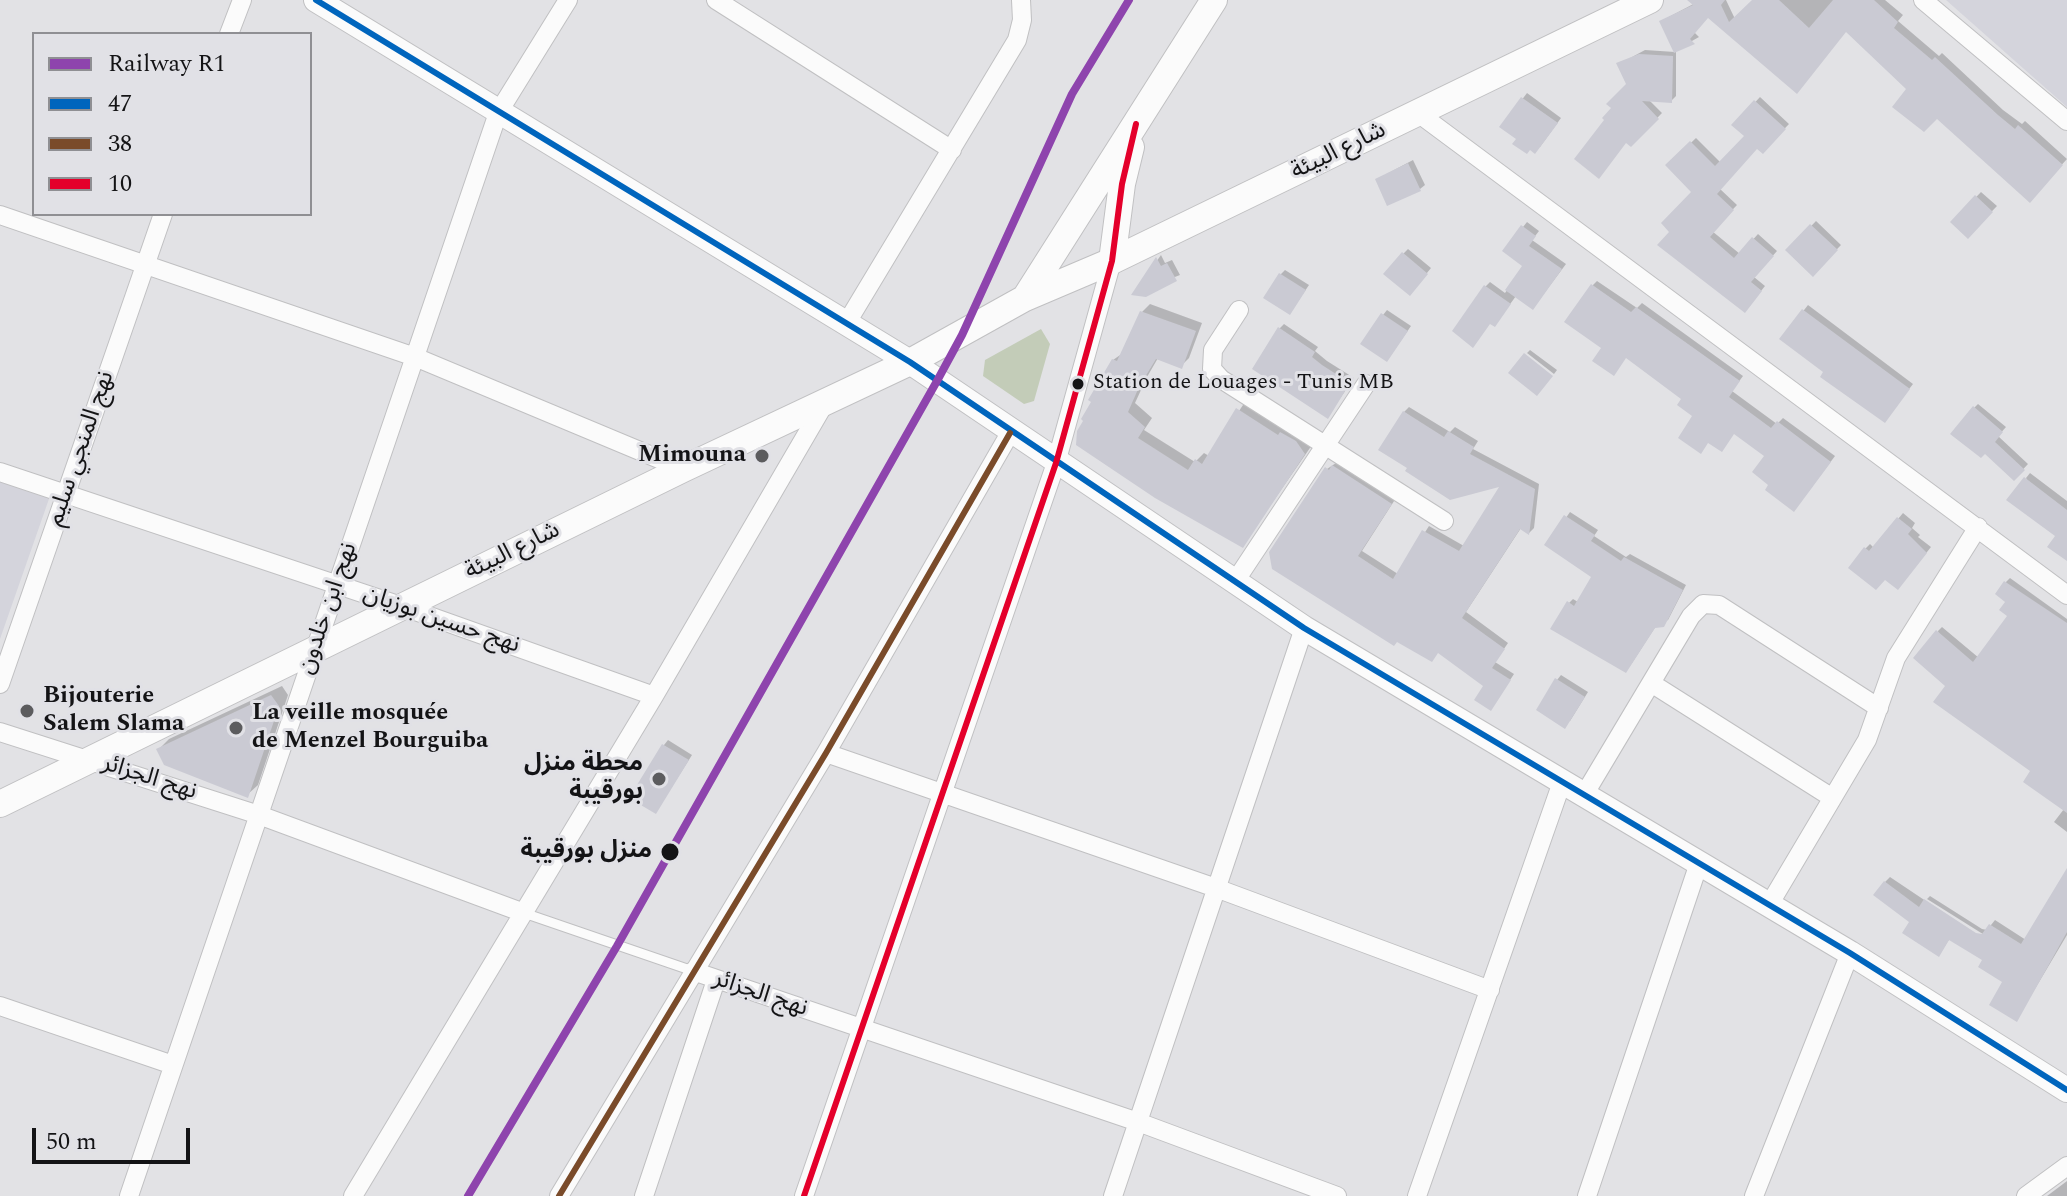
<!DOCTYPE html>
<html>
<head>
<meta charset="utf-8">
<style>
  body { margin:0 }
  #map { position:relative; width:2067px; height:1196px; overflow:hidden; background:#e2e2e5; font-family:Spectral,serif }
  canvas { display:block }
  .legend { position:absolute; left:32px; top:32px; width:280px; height:184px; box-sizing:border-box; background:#e1e1e6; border:2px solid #8f8f93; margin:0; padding:10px 14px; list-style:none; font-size:24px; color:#141416 }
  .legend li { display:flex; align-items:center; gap:16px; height:40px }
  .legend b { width:40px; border:2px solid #8f8f93 }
  .scale { position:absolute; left:32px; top:1128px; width:158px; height:36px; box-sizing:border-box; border:4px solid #141416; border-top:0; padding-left:10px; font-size:24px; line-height:28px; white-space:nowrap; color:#141416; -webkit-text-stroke:6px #e1e1e6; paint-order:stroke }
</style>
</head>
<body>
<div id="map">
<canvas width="2067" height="1196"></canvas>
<ul class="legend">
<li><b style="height:10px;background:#8e44ad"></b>Railway R1</li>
<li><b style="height:10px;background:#0065bd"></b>47</li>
<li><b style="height:10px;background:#7a4b2a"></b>38</li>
<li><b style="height:10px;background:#e4002b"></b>10</li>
</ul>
<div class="scale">50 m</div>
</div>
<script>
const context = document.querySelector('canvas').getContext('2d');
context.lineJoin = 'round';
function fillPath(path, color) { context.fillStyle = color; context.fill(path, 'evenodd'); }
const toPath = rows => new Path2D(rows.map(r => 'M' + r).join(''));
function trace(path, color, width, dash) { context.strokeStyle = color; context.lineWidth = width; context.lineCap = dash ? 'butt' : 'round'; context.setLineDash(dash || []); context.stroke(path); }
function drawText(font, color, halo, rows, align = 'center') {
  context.font = font + ' Spectral,"Noto Sans Arabic",serif'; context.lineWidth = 6; context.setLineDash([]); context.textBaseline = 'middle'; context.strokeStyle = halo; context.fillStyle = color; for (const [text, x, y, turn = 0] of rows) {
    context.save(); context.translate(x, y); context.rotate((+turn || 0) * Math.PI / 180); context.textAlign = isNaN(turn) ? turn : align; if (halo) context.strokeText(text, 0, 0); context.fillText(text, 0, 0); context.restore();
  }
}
fillPath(toPath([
  [1946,0,2067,0,2067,107],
  [0,480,50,496,0,639]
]), '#d4d4dc');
fillPath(toPath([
  [1041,329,1050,344,1034,401,1024,404,983,376,985,360]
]), '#c3ccb8');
fillPath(toPath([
  [1701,0,1726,0,1735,19,1755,0,1885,0,1903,15,1898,21,1939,56,1942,53,2003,110,2022,124,2025,121,2067,159,2035,194,1909,89,1846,30,1802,86,1709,16,1694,32,1699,37,1676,50,1676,96,1671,101,1649,100,1662,113,1631,145,1629,84,1619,64,1645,50,1675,52,1661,21],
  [1527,93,1561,118,1540,147,1502,126],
  [1760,97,1789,124,1763,151,1757,146,1719,188,1737,205,1712,231,1740,254,1758,234,1777,251,1754,277,1765,286,1749,306,1672,232,1694,192,1668,165,1696,138,1721,163,1746,136,1734,125],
  [1413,160,1425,185,1420,189,1377,179],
  [1981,192,1997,206,1968,236,1953,221],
  [1816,221,1841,245,1813,274,1788,250],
  [1527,222,1539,231,1532,240,1566,264,1537,303,1516,296,1495,325,1485,287,1490,282,1505,293,1525,266,1523,227],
  [1408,249,1431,268,1414,289,1403,254],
  [1161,255,1165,263,1172,260,1180,275,1134,293],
  [1285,270,1309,285,1290,313,1280,275],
  [1597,281,1637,308,1642,303,1743,376,1732,391,1777,424,1783,418,1835,456,1799,504,1771,485,1767,456,1735,432,1694,416,1684,398,1627,356,1603,347,1593,285],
  [1150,304,1202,323,1189,358,1181,366,1158,358,1147,377,1135,403,1152,418,1144,430,1195,462,1204,453,1209,456,1245,402,1312,445,1243,545,1088,452,1113,360,1123,353,1142,312],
  [1808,305,1913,384,1889,415,1782,338],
  [1387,310,1411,326,1391,355,1383,315],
  [1284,324,1318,347,1315,351,1327,361,1354,378,1328,416,1279,329],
  [1530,350,1557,370,1554,374,1527,353],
  [1978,404,2006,427,1998,436,2028,464,2014,479,1974,408],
  [1409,407,1450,432,1455,427,1478,441,1473,449,1539,484,1534,528,1529,533,1521,528,1466,612,1508,643,1495,662,1514,674,1495,703,1486,685,1439,651,1274,568,1327,469,1339,461,1396,498,1362,551,1398,574,1429,526,1464,546,1503,483,1404,412],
  [2030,473,2067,501,2067,556,2026,478],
  [1570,512,1598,530,1594,536,1626,557,1630,554,1686,585,1668,620,1656,626,1630,666,1569,603,1573,599,1578,602,1594,576,1547,545],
  [1903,513,1915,523,1912,528,1920,535,1918,537,1931,547,1903,582,1865,549,1870,544,1874,548],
  [2010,578,2067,619,2067,832,2054,822,2064,809,2033,771,1948,686,1938,631,1942,627,1979,658,2010,615,2006,582],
  [1561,675,1588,692,1570,721,1557,680],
  [282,686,288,695,258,785,247,795,158,750,169,739],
  [668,740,692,755,656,812,664,745],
  [2067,870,2067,935,2017,1019,2005,982,1985,960,1950,938,1943,949,1912,922,1885,882,1890,877,1984,940,1986,936,1927,899,1930,896,1982,929,1987,930,1995,920,2026,940],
  [2067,1181,2067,1196,2047,1196]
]), '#0003');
fillPath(toPath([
  [1687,0,1725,0,1721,5,1729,22,1752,0,1779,0,1809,28,1833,0,1874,0,1898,22,1894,28,1932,60,1935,57,1998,115,2015,129,2018,125,2063,165,2030,203,1937,119,1924,132,1892,107,1906,89,1846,32,1797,94,1708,18,1690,39,1695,44,1674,53,1659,21,1693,5],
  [1639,54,1673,56,1672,103,1642,101,1659,119,1631,147,1626,143,1599,179,1574,159,1604,120,1602,118,1611,108,1606,104,1626,84,1616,63],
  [1521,97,1558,123,1535,154,1530,150,1527,154,1512,144,1516,139,1499,127],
  [1754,100,1786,129,1763,154,1757,149,1717,194,1734,210,1710,237,1734,258,1752,237,1774,256,1751,282,1762,291,1745,313,1657,245,1669,232,1661,223,1691,192,1665,165,1690,141,1715,166,1744,136,1731,125],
  [1408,163,1421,191,1387,206,1375,179],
  [1975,195,1993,212,1968,239,1950,222],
  [1810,224,1838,250,1813,277,1785,250],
  [1521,225,1536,236,1529,246,1562,269,1533,310,1505,290,1522,266,1502,251],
  [1402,252,1428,274,1410,296,1383,274],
  [1156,257,1161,266,1167,263,1177,281,1146,297,1131,295],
  [1279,273,1306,290,1290,315,1263,298],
  [1591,284,1631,312,1636,307,1740,381,1729,397,1771,428,1777,421,1831,462,1794,512,1765,490,1768,485,1752,472,1764,456,1734,434,1722,452,1708,443,1701,454,1678,438,1692,416,1677,405,1681,399,1626,358,1614,376,1592,361,1601,348,1564,322],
  [1484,285,1511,304,1495,327,1490,324,1473,348,1452,331],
  [1802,309,1910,389,1885,423,1820,377,1823,372,1779,339],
  [1140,311,1196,331,1182,369,1156,359,1139,387,1128,412,1145,427,1138,438,1188,470,1195,459,1202,464,1236,408,1278,435,1280,432,1296,441,1305,454,1243,548,1155,498,1076,445,1077,431,1083,421,1081,419,1091,402,1088,400,1112,359,1117,361],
  [1381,313,1408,331,1387,362,1360,344],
  [1278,327,1315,352,1312,357,1322,365,1350,383,1328,419,1252,369],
  [1524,353,1553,376,1537,396,1508,373],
  [1973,406,2003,432,1995,442,2025,470,2014,481,1985,454,1981,458,1950,434],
  [1403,411,1444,437,1448,431,1474,447,1470,454,1535,489,1529,535,1520,529,1462,618,1505,649,1492,668,1511,680,1491,711,1474,700,1483,686,1438,653,1432,662,1397,642,1394,646,1272,569,1269,552,1325,467,1329,470,1332,465,1392,504,1358,556,1393,579,1422,530,1459,551,1499,487,1450,500,1405,471,1407,468,1378,450],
  [2024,477,2067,510,2067,561,2047,547,2055,536,2006,500],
  [1564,515,1595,535,1591,541,1621,561,1624,557,1683,590,1664,627,1655,628,1626,673,1550,629,1567,601,1574,606,1591,577,1544,545],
  [1897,517,1912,529,1908,534,1927,553,1898,590,1885,580,1876,590,1848,568,1864,547,1869,551],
  [2004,581,2067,623,2067,813,2023,782,2030,771,1933,702,1945,686,1913,658,1936,630,1973,662,2007,616,1999,610,2005,602,1995,594],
  [1555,678,1585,697,1565,729,1536,710],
  [271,695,279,706,248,798,164,765,156,749],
  [662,744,689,760,656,814,629,798],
  [2067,868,2067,932,2017,1022,1989,1005,2002,982,1978,967,1982,960,1949,940,1939,957,1902,933,1909,922,1873,895,1884,881,1919,907,1924,899,1976,933,1982,934,1989,924,2021,944]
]), '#cacad3');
const service = toPath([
  [524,913,693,971]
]);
const minor = toPath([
  [716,0,952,150],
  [1923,0,2067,121],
  [229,34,242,0],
  [1418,113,2067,595],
  [0,215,415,357,683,469],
  [1239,310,1213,350,1212,369,1221,379,1444,521],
  [846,324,1017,40,1022,20,1021,0],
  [0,472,404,607,654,696],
  [1234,583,1366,384],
  [1651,683,1831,797],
  [0,684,163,214],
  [0,732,259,815,524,913],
  [826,753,1216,888,1490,990],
  [1584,795,1691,616,1703,604,1719,605,1879,708],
  [1769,905,1867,740,1896,658,1978,527],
  [693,971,1138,1122,1337,1196],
  [0,1006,173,1065],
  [129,1196,498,113,568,0],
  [353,1196,654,696,826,401],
  [559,1196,826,753,1010,433],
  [644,1196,716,980],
  [804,1196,1056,463,1112,261],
  [1113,1196,1304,628],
  [1417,1196,1562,782],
  [1587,1196,1699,863],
  [1754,1196,1850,953],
  [2026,1196,2067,1166]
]);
const tertiary = toPath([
  [316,0,910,362,1304,628,1850,953,2067,1090]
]);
const secondary = toPath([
  [1112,261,1122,184,1131,147],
  [1025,298,1214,0],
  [0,804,683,469,910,362,1025,298,1112,261,1650,0]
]);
trace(service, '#c0c0c2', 11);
trace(minor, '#c0c0c2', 20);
trace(tertiary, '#c0c0c2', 26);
trace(secondary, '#c0c0c2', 28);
trace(service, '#fbfbfb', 9);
trace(minor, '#fbfbfb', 18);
trace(tertiary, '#fbfbfb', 24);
trace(secondary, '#fbfbfb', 26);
trace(toPath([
  [316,0,910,362,1304,628,1850,953,2067,1090]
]), '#0065bd', 6);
trace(toPath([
  [559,1196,826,753,1010,433]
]), '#7a4b2a', 6);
trace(toPath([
  [804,1196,1056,463,1112,261,1122,184,1136,124]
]), '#e4002b', 6);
trace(toPath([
  [468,1196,617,946,937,381,962,335,1072,94,1129,0]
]), '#8e44ad', 8);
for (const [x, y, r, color] of [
  [1078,384,7,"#141416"],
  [762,456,8,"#5c5c5e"],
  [27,711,8,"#5c5c5e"],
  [236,728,8,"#5c5c5e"],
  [659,779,8,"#5c5c5e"],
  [670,852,10,"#141416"]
]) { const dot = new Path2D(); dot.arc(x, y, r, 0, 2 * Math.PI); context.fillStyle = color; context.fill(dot); trace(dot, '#e1e1e6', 3); }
drawText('22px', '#141416', '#e1e1e6', [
  ["Station de Louages - Tunis MB",1093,384]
], 'left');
drawText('24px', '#141416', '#e1e1e6', [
  ["شارع البيئة",1339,152,-26],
  ["نهج المنجي سليم",82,449,-71],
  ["شارع البيئة",513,552,-26],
  ["نهج ابن خلدون",329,609,-71],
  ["نهج حسين بوزيان",441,621,19],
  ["نهج الجزائر",149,779,18],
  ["نهج الجزائر",760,995,19]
]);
drawText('bold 24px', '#141416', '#e1e1e6', [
  ["Mimouna",746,456],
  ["Bijouterie",43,697,"left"],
  ["Salem Slama",43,725,"left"],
  ["La veille mosquée",252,714,"left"],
  ["de Menzel Bourguiba",252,742,"left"],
  ["محطة منزل",643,765],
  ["بورقيبة",643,793]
], 'right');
drawText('bold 24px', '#141416', '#e1e1e6', [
  ["منزل بورقيبة",652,852]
], 'right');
</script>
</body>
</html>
